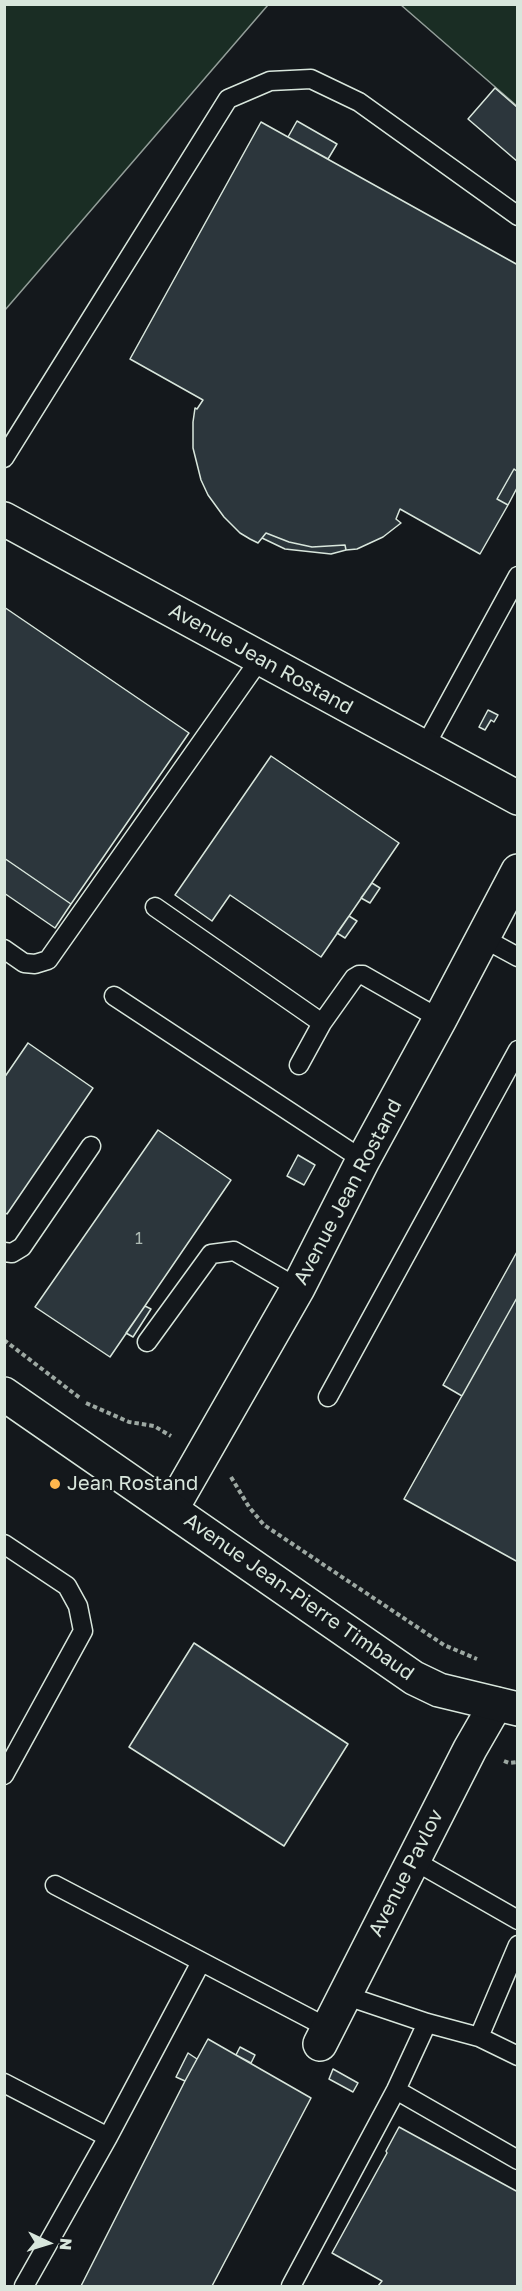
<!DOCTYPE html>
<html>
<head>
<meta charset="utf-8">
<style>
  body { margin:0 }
  #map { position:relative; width:522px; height:2291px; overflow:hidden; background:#14181c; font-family:"Golos Text",sans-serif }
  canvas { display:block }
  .frame { position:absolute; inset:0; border:6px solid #d8e6dc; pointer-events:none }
  .north { position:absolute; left:18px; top:2213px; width:60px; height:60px; -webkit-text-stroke:4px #14181c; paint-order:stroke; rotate:94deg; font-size:16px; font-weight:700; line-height:24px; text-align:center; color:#d8e6dc }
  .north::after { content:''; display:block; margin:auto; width:21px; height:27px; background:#d8e6dc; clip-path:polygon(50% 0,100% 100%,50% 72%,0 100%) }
</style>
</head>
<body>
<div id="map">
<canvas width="522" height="2291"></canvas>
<div class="frame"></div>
<div class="north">N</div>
</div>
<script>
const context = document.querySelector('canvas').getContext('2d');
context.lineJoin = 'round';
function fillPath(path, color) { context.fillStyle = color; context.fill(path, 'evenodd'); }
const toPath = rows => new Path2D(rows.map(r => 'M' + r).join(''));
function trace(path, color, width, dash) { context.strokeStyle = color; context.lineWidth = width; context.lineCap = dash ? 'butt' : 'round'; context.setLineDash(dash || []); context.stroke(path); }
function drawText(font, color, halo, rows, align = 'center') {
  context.font = font + ' "Golos Text",sans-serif'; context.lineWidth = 4.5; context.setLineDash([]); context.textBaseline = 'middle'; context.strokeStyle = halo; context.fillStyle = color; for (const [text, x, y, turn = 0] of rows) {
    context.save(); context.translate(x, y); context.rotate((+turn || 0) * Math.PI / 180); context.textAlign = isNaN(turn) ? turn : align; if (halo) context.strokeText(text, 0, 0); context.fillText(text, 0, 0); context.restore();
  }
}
const green = toPath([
  [5,4,268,5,5,310,4,5,5,4],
  [401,5,517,5,517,106,401,5]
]);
fillPath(green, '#1a2d24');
trace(green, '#939e99', 1.5);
const building = toPath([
  [495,88,518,108,518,162,468,119,495,88],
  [297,121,337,144,328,159,288,137,297,121],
  [261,122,518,265,518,472,514,469,497,499,508,505,480,554,400,509,396,519,401,523,383,537,357,549,346,550,345,545,312,547,289,542,266,533,258,543,250,539,240,533,224,517,208,495,201,480,193,448,193,422,195,408,197,409,203,400,130,359,261,122],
  [514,469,518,472,518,486,508,505,497,499,514,469],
  [266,533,289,542,312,547,345,545,346,550,331,554,285,549,262,538,266,533],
  [4,607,189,733,71,904,4,858,4,607],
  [488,710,498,715,494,722,491,720,485,730,479,727,488,710],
  [271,756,399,843,321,957,230,895,212,921,175,895,271,756],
  [4,858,71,904,55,928,4,893,4,858],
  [372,883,380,888,370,903,361,898,372,883],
  [349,916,357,921,345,938,337,933,349,916],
  [28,1043,93,1088,7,1214,4,1212,4,1078,28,1043],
  [158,1130,231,1180,110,1357,35,1307,158,1130],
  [298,1155,315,1165,304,1185,287,1176,298,1155],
  [518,1250,518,1296,462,1396,443,1385,518,1250],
  [518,1296,518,1562,404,1499,518,1296],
  [145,1306,151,1309,133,1337,126,1333,145,1306],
  [194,1643,348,1744,284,1846,129,1747,194,1643],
  [208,2039,311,2098,212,2286,81,2286,185,2081,208,2039],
  [240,2047,255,2055,251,2063,236,2055,240,2047],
  [188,2053,197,2059,185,2081,176,2077,188,2053],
  [333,2069,358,2083,353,2092,329,2079,333,2069],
  [399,2127,518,2192,518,2286,378,2286,382,2281,332,2253,387,2153,386,2151,399,2127]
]);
fillPath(building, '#2c363c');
trace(building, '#d8e6dc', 1.5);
const lane = toPath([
  [4,458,228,99,270,81,311,79,359,102,518,216],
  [424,748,518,576],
  [155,907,322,1023],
  [483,938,518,957],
  [4,949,24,963,35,964,48,960,260,659],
  [114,996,363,1160],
  [299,1065,322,1023,354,978,359,975,363,975,440,1019],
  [4,1252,12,1253,22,1247,91,1146],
  [147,1342,211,1254,234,1251,298,1288],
  [328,1397,518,1050],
  [4,1544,67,1586,78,1606,83,1631,4,1775],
  [413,1860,518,1920],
  [55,1885,328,2028],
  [518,1945,479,2037,518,2056],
  [344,1995,427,2023,479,2037],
  [4,2083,108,2137],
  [396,2090,518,2160],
  [24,2286,108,2137,201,1962],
  [291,2286,396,2090,427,2023]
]);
const street = toPath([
  [4,519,518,798],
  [172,1508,298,1288,363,1160,440,1019,518,871],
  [320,2044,470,1749,496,1704]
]);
const secondary = toPath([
  [4,1394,414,1678,439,1690,518,1709]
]);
trace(lane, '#d8e6dc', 21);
trace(street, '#d8e6dc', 36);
trace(secondary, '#d8e6dc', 36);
trace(toPath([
  [4,1340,80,1398],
  [86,1403,129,1422,154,1426,171,1436],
  [231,1477,249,1507,264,1525,444,1645,477,1659],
  [504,1761,509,1763,518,1762]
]), '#9da8a2', 4, [4.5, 3]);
trace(lane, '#14181c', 18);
trace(street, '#14181c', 33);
trace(secondary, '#14181c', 33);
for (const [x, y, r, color] of [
  [55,1484,6,"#ffb74d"]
]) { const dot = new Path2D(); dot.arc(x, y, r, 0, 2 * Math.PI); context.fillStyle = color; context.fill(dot); trace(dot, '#14181c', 2); }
drawText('16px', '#adbab4', null, [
  ["1",139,1239]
]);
drawText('20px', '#d8e6dc', '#14181c', [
  ["Avenue Jean Rostand",261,659,29],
  ["Avenue Jean Rostand",348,1192,-62],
  ["Avenue Jean-Pierre Timbaud",299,1597,35],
  ["Avenue Pavlov",406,1873,-63]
]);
drawText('20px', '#d8e6dc', '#14181c', [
  ["Jean Rostand",67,1484]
], 'left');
</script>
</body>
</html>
